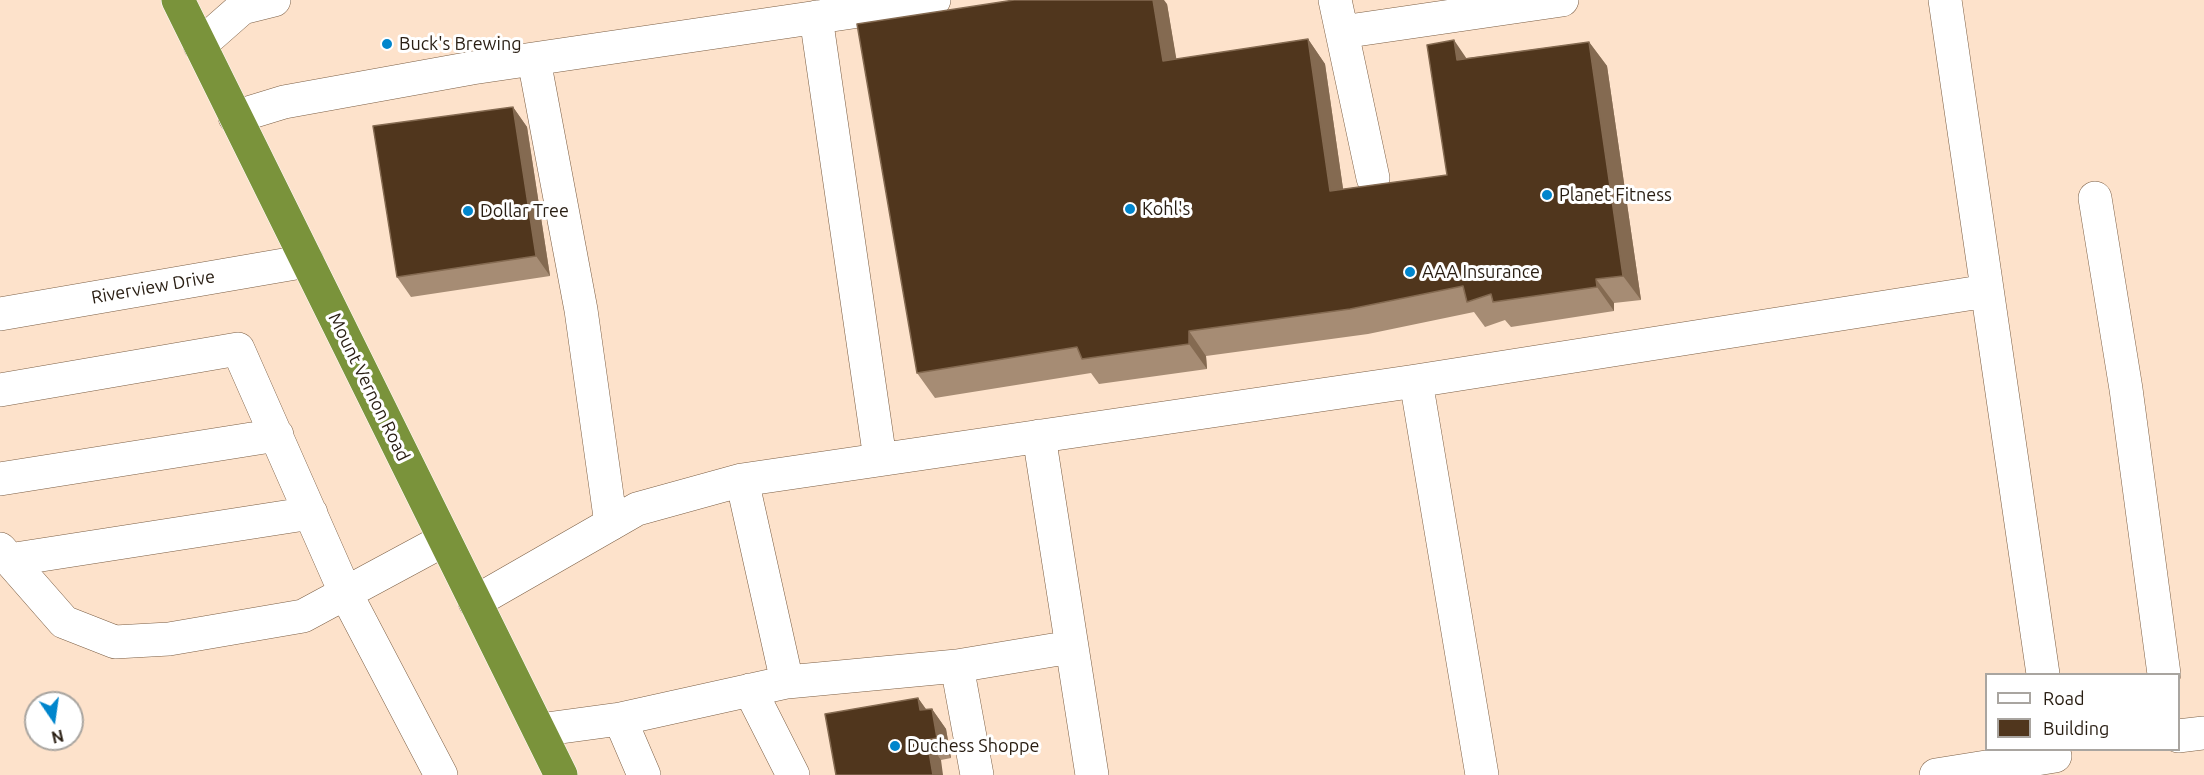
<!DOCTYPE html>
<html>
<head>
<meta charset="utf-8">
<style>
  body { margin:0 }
  #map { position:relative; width:2204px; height:775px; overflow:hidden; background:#fde2cb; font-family:Ubuntu,sans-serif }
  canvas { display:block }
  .legend { position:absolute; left:1985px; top:673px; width:195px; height:78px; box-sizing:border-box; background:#fff; border:2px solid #a9a5a0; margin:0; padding:8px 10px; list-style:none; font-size:18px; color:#281d12 }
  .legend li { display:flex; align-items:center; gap:12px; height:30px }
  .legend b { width:30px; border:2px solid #a9a5a0 }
  .north { position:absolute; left:24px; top:691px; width:60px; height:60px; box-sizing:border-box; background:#fff; border:2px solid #a9a5a0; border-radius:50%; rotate:167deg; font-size:16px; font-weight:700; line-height:24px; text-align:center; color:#281d12 }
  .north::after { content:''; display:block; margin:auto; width:21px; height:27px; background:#0085cc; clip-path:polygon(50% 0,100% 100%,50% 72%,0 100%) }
</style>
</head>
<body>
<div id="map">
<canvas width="2204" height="775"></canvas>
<ul class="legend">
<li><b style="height:8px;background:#fff"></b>Road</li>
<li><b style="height:16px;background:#50361d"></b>Building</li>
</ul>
<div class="north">N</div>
</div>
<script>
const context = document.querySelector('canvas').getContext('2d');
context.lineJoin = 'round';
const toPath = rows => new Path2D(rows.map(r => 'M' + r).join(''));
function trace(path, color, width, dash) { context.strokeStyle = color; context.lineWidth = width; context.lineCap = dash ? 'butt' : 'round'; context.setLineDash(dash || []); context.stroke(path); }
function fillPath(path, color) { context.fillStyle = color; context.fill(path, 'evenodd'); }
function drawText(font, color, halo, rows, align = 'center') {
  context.font = font + ' Ubuntu,sans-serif'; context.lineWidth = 6; context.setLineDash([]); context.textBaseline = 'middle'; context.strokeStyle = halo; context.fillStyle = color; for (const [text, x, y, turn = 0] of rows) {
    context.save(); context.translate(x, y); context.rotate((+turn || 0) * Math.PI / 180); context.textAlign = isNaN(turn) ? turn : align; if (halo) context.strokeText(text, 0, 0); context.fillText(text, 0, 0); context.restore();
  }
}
const minor = toPath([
  [1335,0,1373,178],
  [1945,0,2043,674],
  [816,17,880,459],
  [1342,32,1562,0],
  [200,45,242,8,274,0],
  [534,60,581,310,611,524],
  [235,117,284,102,472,68,934,0],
  [2095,198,2126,389,2164,674],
  [0,314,307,261],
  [1416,381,1482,775],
  [0,390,238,349,345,592,441,775],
  [1039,436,1092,775],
  [0,479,277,435],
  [742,480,787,682],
  [0,549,64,622,115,642,169,639,303,616,444,540],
  [9,560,311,513],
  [475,602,637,509,742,480,1416,381,1987,291],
  [750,690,793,775],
  [620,719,644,775],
  [539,730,620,719,787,682,957,666],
  [2178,736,2204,733],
  [977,775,957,666,1071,647],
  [1936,775,2055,756]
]);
const highway = toPath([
  [178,0,561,775]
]);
trace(minor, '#7c5f45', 34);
trace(highway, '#fff', 34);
trace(minor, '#fff', 33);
trace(highway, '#7a933b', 33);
fillPath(toPath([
  [1167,4,1176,59,1308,39,1325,64,1343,189,1447,175,1467,58,1589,42,1607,66,1641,300,1614,303,1614,311,1511,327,1505,320,1485,327,1474,312,1368,334,1206,356,1207,369,1099,384,1091,373,935,398,917,373],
  [513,107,527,127,550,276,411,297,397,277],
  [918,698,926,709,932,709,946,729,951,758,941,760,825,714]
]), '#a68c74');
fillPath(toPath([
  [1153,0,1164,0,1167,4,1181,86,1163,61],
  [1308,39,1325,64,1347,216,1330,191],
  [1454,40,1471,65,1457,60],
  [1589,42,1607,66,1641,300,1623,276],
  [513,107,527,127,550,276,536,256],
  [1596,279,1614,303,1614,311,1597,287],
  [1189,331,1206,356,1207,369,1189,344],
  [918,698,932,718,920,710],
  [932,709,946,729,951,758,937,738],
  [927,740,941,760,943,775,933,775]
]), '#846a51');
const building = toPath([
  [1014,0,1153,0,1163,61,1308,39,1330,191,1447,175,1427,45,1454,40,1457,60,1589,42,1623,276,1596,279,1597,287,1493,302,1491,294,1467,302,1463,286,1350,309,1189,331,1189,344,1082,359,1077,347,917,373,857,24,1014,0],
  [513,107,536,256,397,277,373,126,513,107],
  [918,698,920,710,932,709,937,738,927,740,933,775,836,775,825,714,918,698]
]);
fillPath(building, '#50361d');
trace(building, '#846a51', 1.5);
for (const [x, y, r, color] of [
  [387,44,6,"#0085cc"],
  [1547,195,6,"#0085cc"],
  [1130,209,6,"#0085cc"],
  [468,211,6,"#0085cc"],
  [1410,272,6,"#0085cc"],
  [895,746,6,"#0085cc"]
]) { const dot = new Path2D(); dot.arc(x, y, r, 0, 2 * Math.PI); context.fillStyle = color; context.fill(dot); trace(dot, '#fff', 2); }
drawText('18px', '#281d12', '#fff', [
  ["Buck's Brewing",399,44],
  ["Planet Fitness",1559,195],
  ["Kohl's",1142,209],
  ["Dollar Tree",480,211],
  ["AAA Insurance",1422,272],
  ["Duchess Shoppe",907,746]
], 'left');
drawText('18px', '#281d12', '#fff', [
  ["Riverview Drive",153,287,-10],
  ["Mount Vernon Road",369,387,64]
]);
</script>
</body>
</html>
